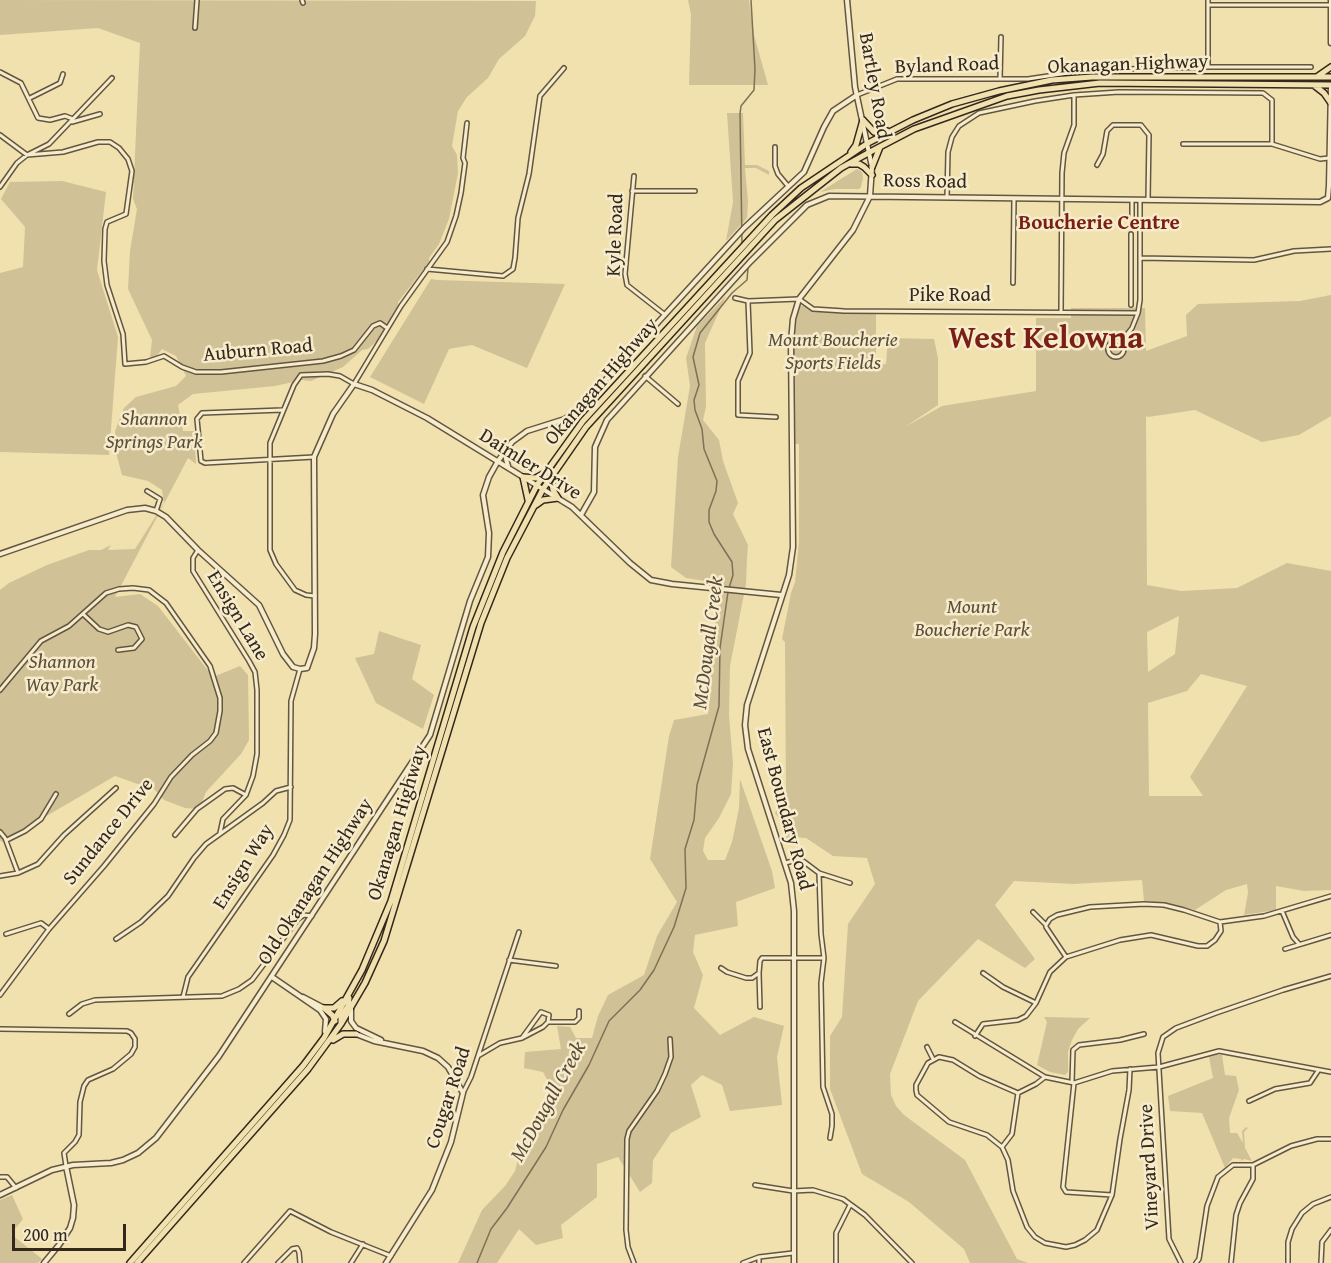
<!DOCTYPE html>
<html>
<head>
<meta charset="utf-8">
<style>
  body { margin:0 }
  #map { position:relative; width:1331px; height:1263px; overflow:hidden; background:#f1e1af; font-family:"Gentium Book Plus",serif }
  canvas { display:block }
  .scale { position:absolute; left:12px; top:1224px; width:114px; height:27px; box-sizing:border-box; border:3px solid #34271c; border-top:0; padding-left:8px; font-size:18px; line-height:21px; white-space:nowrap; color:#34271c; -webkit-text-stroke:4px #f6eccb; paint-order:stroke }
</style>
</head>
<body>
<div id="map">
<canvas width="1331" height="1263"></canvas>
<div class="scale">200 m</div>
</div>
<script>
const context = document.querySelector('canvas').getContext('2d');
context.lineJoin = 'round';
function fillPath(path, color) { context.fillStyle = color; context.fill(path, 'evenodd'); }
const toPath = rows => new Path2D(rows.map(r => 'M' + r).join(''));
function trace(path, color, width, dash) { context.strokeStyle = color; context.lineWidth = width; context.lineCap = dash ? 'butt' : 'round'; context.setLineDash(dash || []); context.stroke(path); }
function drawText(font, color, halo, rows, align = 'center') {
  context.font = font + ' "Gentium Book Plus",serif'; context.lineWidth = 5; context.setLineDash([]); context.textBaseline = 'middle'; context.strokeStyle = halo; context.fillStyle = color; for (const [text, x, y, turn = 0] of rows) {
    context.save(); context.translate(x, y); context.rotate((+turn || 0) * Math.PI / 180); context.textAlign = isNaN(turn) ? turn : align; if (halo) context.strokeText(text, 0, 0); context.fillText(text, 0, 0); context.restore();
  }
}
fillPath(toPath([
  [0,0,536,1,535,16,525,36,499,59,488,78,467,97,458,111,452,146,457,155,458,173,449,219,439,244,429,258,429,262,398,302,398,309,378,340,368,349,362,350,343,367,311,381,302,380,275,386,193,394,178,405,183,431,194,431,196,464,188,458,115,597,140,594,158,606,213,677,240,666,248,675,249,740,241,754,206,792,200,807,197,809,185,808,164,800,155,790,115,776,2,842,0,840,0,590,9,583,47,565,89,550,101,550,111,545,108,550,135,549,164,503,162,490,148,481,122,475,115,449,115,431,124,408,136,397,176,386,186,376,176,356,162,349,155,358,150,357,152,340,128,289,130,251,137,209,133,199,140,43,98,28,0,35],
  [688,0,749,0,754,35,768,85,689,85,691,14],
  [727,113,743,113,745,165,757,165,769,171,769,175,756,168,745,168,748,202,747,218,726,241,733,202],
  [857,169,862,172,863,178,861,187,859,189,835,189,820,192],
  [62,181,106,192,97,270,118,337,109,455,0,452,0,273,23,267,25,227,1,199,10,182],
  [431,279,437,280,565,284,527,368,472,345,449,349,424,404,370,377],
  [1331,295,1331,416,1299,435,1262,442,1195,410,1148,417,1146,416,1147,585,1181,591,1237,588,1287,563,1331,571,1331,890,1304,891,1276,886,1276,910,1244,915,1248,893,1247,884,1226,890,1195,910,1168,904,1144,901,1142,880,1074,884,1014,881,995,905,1035,959,1025,968,978,939,918,1001,890,1074,891,1095,896,1106,904,1115,965,1160,1017,1259,1028,1263,970,1263,964,1249,909,1202,862,1174,830,1089,830,1036,842,1017,848,924,875,884,867,858,833,856,806,838,793,837,789,846,780,820,775,813,786,797,785,642,782,639,791,593,795,582,799,542,799,444,790,444,790,342,798,305,843,313,876,314,876,355,868,355,868,366,886,364,888,338,934,339,938,358,938,405,905,427,942,406,1036,391,1036,318,1071,318,1071,308,1145,308,1146,351,1187,336,1186,315,1198,304,1300,301],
  [1179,616,1175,654,1148,672,1147,632],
  [1201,674,1247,686,1190,777,1203,796,1149,796,1148,703,1187,691],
  [726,296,705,343,706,407,703,420,719,440,723,461,738,503,733,514,748,545,747,559,746,584,730,666,729,715,733,764,731,794,719,818,705,838,703,851,708,860,725,860,732,842,739,808,740,779,772,871,775,888,736,902,738,926,695,935,693,952,703,975,694,1008,720,1035,754,1017,784,1026,777,1057,782,1105,730,1111,722,1085,702,1075,691,1085,701,1117,671,1133,653,1160,652,1183,640,1192,618,1157,597,1164,597,1197,561,1225,563,1238,536,1245,519,1229,497,1263,458,1263,482,1210,505,1186,515,1171,520,1151,547,1107,553,1091,543,1072,524,1068,525,1052,561,1049,557,1026,570,1027,576,1038,592,1038,598,1016,608,995,644,975,657,936,677,902,650,859,669,736,674,720,708,714,718,583,686,578,671,567,678,457,690,386,686,358,697,326],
  [379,631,421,645,412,679,434,695,423,729,376,703,355,658,374,654],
  [1044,1017,1090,1018,1078,1029,1072,1040,1068,1052,1068,1072,1065,1075,1050,1072,1037,1065,1047,1022],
  [1216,1055,1222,1055,1225,1075,1236,1076,1239,1090,1229,1118,1230,1133,1237,1133,1243,1143,1242,1131,1246,1127,1248,1128,1244,1132,1245,1148,1252,1161,1244,1159,1241,1161,1241,1159,1233,1158,1225,1168,1202,1113,1170,1111,1168,1096,1213,1078,1209,1057],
  [12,1195,23,1219,11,1234,42,1259,38,1263,0,1263,0,1200]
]), '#d1c196');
trace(toPath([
  [742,243,740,114,741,106,754,90,755,69,751,0],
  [729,588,733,575,732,562,714,534,709,522,709,510,716,491,717,481,704,449,702,429,695,410,694,400,699,385,693,357,700,333,732,293,747,280,748,268],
  [477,1263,491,1229,507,1208,546,1147,563,1110,589,1065,609,1021,640,990,654,970,674,927,686,888,685,849,694,820,697,785,719,706,720,648,728,592]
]), '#7f7156', 1.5);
const minor = toPath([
  [302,0,303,3],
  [1208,0,1208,67],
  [1208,5,1331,5],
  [195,28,197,0],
  [0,72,21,83,38,118,50,120,65,116,73,119],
  [1000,79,1001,37],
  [857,95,897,79,1028,79,1088,70,1208,67,1311,67],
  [30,98,60,83,63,74],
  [72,122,100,114],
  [0,135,27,155,63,152,98,142,110,142,119,148,128,159,132,171,126,214,107,222,105,229,104,261,107,285,123,334,125,364,146,362,164,356,182,367,196,372,221,372,323,361,341,356,354,350,373,326,380,323,387,328],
  [1183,144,1272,144,1320,159,1329,158],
  [775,147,775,166,778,174,788,186],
  [1097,165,1103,154,1107,131,1113,125,1141,125,1149,135,1148,200],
  [634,176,625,274,627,285,664,314],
  [0,187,17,163,27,155,49,144,112,78],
  [632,191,695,191],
  [947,197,948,152,952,137,959,126,979,113,1035,101,1074,95,1119,92,1263,93,1272,100,1272,144],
  [1132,201,1132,226],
  [1140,258,1254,260,1294,251,1331,249],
  [427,269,503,276,513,269,515,258,518,218,529,174,540,96,564,68],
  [1013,283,1014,199],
  [735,298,748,301],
  [1131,305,1131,234],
  [1061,312,1062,173,1064,153,1074,125,1074,95],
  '1108 349a8 8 0 1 1 16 0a8 8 0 1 1-16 0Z',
  [1121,342,1132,328,1138,313,1140,300,1140,201],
  [645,376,678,404],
  [282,410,202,413,197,419,201,461,205,463,314,457],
  [776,417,738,415,738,381,750,353,748,301,799,299,813,309,844,311,1138,313],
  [147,491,160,499,156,511],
  [198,550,193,558,193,571,249,661,255,672,257,690,257,754,253,776,246,795,223,819,220,833],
  [315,596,306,595,295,590,276,564,270,550,270,443,294,385,301,375,328,374,340,376,354,384,401,306,447,242,456,216,461,193,465,163,463,158,467,123],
  [83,614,99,629,108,632,128,625,136,627,142,639,134,648,118,650],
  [0,690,41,641,69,626,106,593,119,589,133,588,149,590,166,603,210,666,220,698,220,711,216,733,210,741,192,755,171,777,154,804,104,866,49,929,0,995],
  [0,832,5,838,18,873],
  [175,835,197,809,225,789,233,788,246,795],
  [7,840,25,831,41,819,56,794],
  [785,863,797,860,803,861,819,873,821,934,824,958],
  [819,873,850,883],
  [0,876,18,873,38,864,64,835,116,788],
  [1282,911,1293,937,1299,944],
  [1033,912,1046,925],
  [6,934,41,923,49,929],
  [116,939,141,922,168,896,194,858,206,844,263,803,276,791,291,787],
  [1285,949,1331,935],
  [1066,957,1120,940,1151,935,1198,946,1207,946,1215,940,1221,931,1220,922],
  [509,960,556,966],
  [721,968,727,972,746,978,752,978,759,973],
  [983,973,1003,987,1036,1003],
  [183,997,188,977,273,855,284,835,290,820,291,701,300,669],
  [760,1007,759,973,760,961,762,958,824,958,821,983,823,1087,832,1114,832,1126,830,1138],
  [69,1014,82,1004,95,1000,222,996,239,989,252,980,298,919,304,915,312,916],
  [548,1022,575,1022,579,1018,579,1011],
  [955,1022,1045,1077,1074,1083,1112,1071,1159,1067,1219,1051,1331,1072],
  [0,1029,127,1031,131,1033,135,1039,135,1047,131,1054,113,1069,88,1080,84,1086,80,1102,79,1135,75,1142,64,1153,66,1166],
  [975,1036,983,1024,1018,1020,1026,1016,1036,1003,1050,972,1066,957,1046,927,1046,925,1050,919,1057,915,1090,907,1144,904,1164,905,1184,910,1220,922,1264,916,1331,896],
  [927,1047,933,1059],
  [478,1056,500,1043,522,1038,541,1012,549,1015,548,1022,543,1027,522,1038],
  [1045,1077,1036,1084,1018,1093,979,1076,953,1060,939,1057,928,1063,916,1085,916,1090,917,1095,949,1122,987,1135,1002,1147,1008,1160,1013,1191,1027,1227,1035,1237,1045,1243,1066,1247,1075,1245,1085,1240,1097,1230,1112,1195,1120,1139,1129,1090,1130,1069],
  [1072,1082,1073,1050,1079,1045,1120,1040,1144,1034],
  [1074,1083,1063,1187,1066,1192,1112,1195],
  [463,1093,471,1077,519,932],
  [1249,1101,1275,1089,1310,1083,1318,1071],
  [1002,1147,1012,1134,1018,1093],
  [0,1177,7,1177,16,1188],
  [755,1185,793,1191,813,1190,843,1199,865,1215,912,1263],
  [244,1263,290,1211,331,1232,391,1256],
  [278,1263,292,1249,297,1248,299,1252,300,1263],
  [351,1263,363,1244],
  [634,1263,628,1247,626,1230,627,1139,629,1131,657,1091,665,1074,671,1057,670,1039],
  [743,1263,759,1257,793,1253],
  [759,1263,759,1257],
  [836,1263,836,1233,850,1205],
  [1181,1263,1169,1239,1158,1053,1163,1037,1176,1028,1216,1013,1283,990,1331,976],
  [1196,1263,1199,1259,1207,1206,1218,1177,1233,1165,1253,1165,1291,1146,1317,1139,1331,1139],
  [1231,1263,1236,1215,1240,1203,1253,1179,1253,1165],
  [1288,1263,1288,1242,1292,1229,1302,1213,1313,1204,1331,1197],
  [1321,1263,1322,1242,1331,1230]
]);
const tertiary = toPath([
  [1331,0,1331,43],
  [507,450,506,459,508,466],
  [581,515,594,492,595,447,607,420,750,262,807,205,829,196,1320,202,1328,198,1329,186,1331,86],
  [0,554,127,510,145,508,156,511,166,517,198,550,259,605,283,654,293,667,300,669,307,668,314,648,315,634,314,457,333,414,354,384,372,390,427,418,572,507,630,563,651,580,672,584,781,595],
  [272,977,320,1010,326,1019,325,1032],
  [303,997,324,1008],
  [351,1009,351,1021,356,1028,381,1040],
  [356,1034,374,1041,423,1051,438,1058,448,1067,463,1093,451,1142,432,1190,386,1263],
  [0,1195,52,1170,73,1165,111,1163,123,1160,138,1153,156,1138,219,1056,430,735,470,601,488,557,489,533,483,495,489,477,498,461,512,442,527,431,565,419,578,410,744,228,804,172,824,127,833,111,857,95],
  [44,1263,59,1245,70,1228,73,1218,74,1205,66,1166],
  [794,1263,794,911,791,883,748,749,745,725,747,705,789,575,793,547,791,342,793,319,799,299,853,230,870,196,872,167,855,87,847,0]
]);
const trunk = toPath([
  [1318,76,1331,67],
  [1315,86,1324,93,1331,103],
  [863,120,874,132,887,131],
  [851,152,856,145,863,120],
  [851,164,859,164,864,167,872,175],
  [872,167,880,147],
  [528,500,523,477,536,478,543,474],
  [536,505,543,500,558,498,553,490,551,478],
  [324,1008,332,1015,335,1021],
  [324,1008,334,1008,342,1001],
  [341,1023,341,1017,348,1006,349,998],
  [333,1040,343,1034,356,1034],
  [130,1263,303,1066,324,1038,362,970,391,901,473,627,503,552,537,485,583,421,772,215,801,188,868,143,913,120,952,104,999,91,1052,80,1092,77,1331,77],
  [137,1263,308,1069,341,1024,365,983,384,941,481,623,507,558,543,489,586,427,775,220,841,168,870,152,914,129,1007,96,1039,90,1100,83,1331,85]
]);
trace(minor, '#635641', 6);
trace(tertiary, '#635641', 7);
trace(trunk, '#34271c', 8);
trace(minor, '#f6eccb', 3);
trace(tertiary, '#f6eccb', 4);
trace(trunk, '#f1e1af', 5);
drawText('20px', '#34271c', '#f6eccb', [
  ["Okanagan Highway",1128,65,-2],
  ["Byland Road",947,66,-2],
  ["Bartley Road",874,86,80],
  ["Ross Road",925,182,1],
  ["Kyle Road",616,235,-88],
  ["Pike Road",950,296],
  ["Auburn Road",258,351,-5],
  ["Okanagan Highway",602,382,-49],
  ["Daimler Drive",530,465,32],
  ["Ensign Lane",237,616,59],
  ["East Boundary Road",784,809,75],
  ["Okanagan Highway",398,823,-73],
  ["Sundance Drive",109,832,-51],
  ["Ensign Way",244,867,-58],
  ["Old Okanagan Highway",316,882,-57],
  ["Cougar Road",449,1098,-72],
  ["Vineyard Drive",1150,1167,-93]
]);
drawText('italic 20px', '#5b4e3a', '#f6eccb', [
  ["Mount Boucherie",833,341],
  ["Sports Fields",833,364],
  ["Shannon",154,420],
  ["Springs Park",154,443],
  ["Mount",972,608],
  ["Boucherie Park",972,631],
  ["Shannon",62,663],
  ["Way Park",62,686]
]);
drawText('bold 21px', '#7a1f14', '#f6eccb', [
  ["Boucherie Centre",1099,224]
]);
drawText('italic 21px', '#5a4c39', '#f6eccb', [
  ["McDougall Creek",709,643,-83],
  ["McDougall Creek",549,1102,-61]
]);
drawText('bold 32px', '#7a1f14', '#f6eccb', [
  ["West Kelowna",1046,340]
]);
</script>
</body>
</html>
